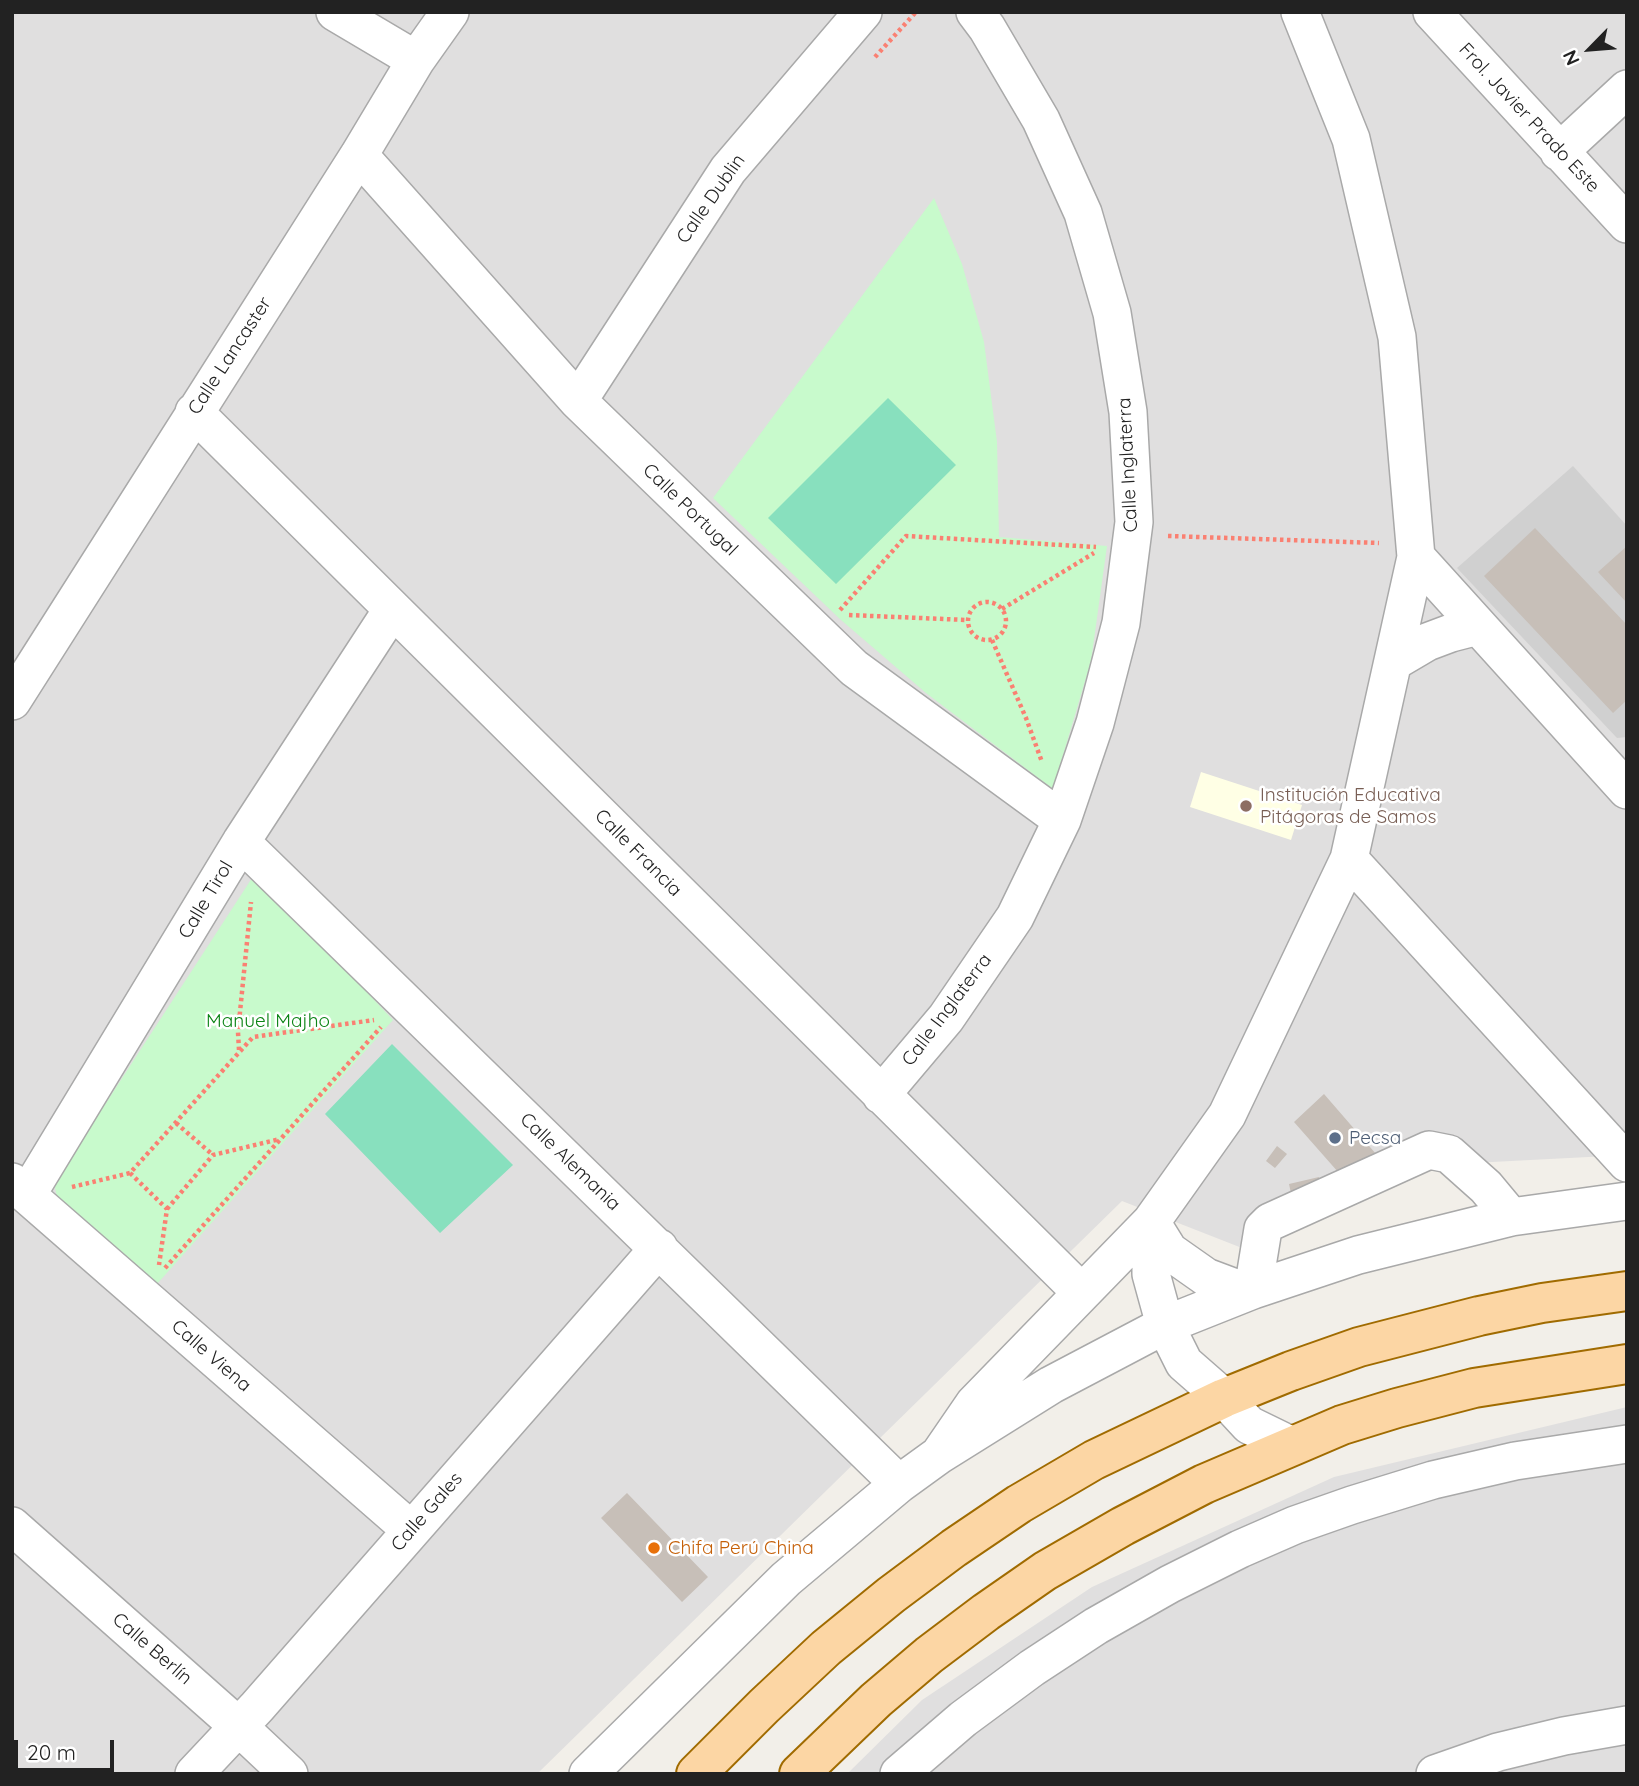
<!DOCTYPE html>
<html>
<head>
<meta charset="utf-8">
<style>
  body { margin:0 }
  #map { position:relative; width:1639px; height:1786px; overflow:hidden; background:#f2efe9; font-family:Quicksand,sans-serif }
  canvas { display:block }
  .frame { position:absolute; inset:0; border:14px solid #222; pointer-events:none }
  .north { position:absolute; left:1555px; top:14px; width:70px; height:70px; -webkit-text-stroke:5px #fff; paint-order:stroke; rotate:245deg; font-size:19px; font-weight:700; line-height:28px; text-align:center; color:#222 }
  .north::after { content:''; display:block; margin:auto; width:24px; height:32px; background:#222; clip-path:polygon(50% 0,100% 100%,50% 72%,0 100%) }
  .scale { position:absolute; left:14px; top:1740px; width:100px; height:32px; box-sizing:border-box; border:4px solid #222; border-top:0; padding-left:9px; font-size:21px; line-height:24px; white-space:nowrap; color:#222; -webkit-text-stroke:5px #fff; paint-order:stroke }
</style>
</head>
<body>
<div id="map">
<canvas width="1639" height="1786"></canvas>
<div class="frame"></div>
<div class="north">N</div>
<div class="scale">20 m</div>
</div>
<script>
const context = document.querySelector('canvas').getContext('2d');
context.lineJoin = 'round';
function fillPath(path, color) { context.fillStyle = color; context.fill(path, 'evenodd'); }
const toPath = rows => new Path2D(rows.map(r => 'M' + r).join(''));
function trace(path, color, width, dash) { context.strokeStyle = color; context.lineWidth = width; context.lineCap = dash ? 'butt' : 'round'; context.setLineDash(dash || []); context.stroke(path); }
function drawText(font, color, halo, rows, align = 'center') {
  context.font = font + ' Quicksand,sans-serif'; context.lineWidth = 5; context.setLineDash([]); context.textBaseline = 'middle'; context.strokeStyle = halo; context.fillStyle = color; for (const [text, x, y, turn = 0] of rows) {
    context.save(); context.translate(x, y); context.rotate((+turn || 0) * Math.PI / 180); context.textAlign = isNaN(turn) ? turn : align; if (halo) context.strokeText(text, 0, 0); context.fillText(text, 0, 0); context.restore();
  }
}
fillPath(toPath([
  [12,12,1627,12,1627,1155,1434,1165,1242,1248,1122,1201,537,1774,12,1774],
  [1627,1407,1627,1774,847,1774,922,1700,1092,1587,1334,1477]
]), '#e0dfdf');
fillPath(toPath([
  [1201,772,1302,805,1291,840,1190,807]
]), '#ffffe5');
fillPath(toPath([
  [1573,466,1627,526,1627,737,1617,738,1457,568]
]), '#d0d0d0');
fillPath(toPath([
  [934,198,962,264,984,342,997,442,999,537,1107,546,1091,661,1053,789,926,693,841,620,713,498],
  [252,878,262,880,393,1020,157,1284,57,1197,54,1183]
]), '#c8facc');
fillPath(toPath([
  [888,398,956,465,836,584,768,518],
  [392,1044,513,1165,440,1233,325,1114]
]), '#88e0be');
fillPath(toPath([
  [1535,528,1627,625,1627,700,1613,713,1484,576],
  [1627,546,1627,603,1598,572],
  [1324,1094,1376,1154,1346,1181,1294,1122],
  [1277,1146,1287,1154,1275,1168,1266,1161],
  [1319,1177,1322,1190,1292,1198,1289,1184],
  [627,1493,708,1577,682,1602,601,1518]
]), '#c7bfb8');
const minor = toPath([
  [335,12,416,60],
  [1432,12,1627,224],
  [1559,152,1627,89],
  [359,155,578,401,854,668,1062,820],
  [578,401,728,170,863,12],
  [194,412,1082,1293],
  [1416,557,1627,790],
  [1393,662,1427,642,1451,633,1478,626],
  [12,701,359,155,416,60,450,12],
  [241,842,899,1484],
  [1349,859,1627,1163],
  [881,1095,946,1018,1015,917,1062,820,1095,723,1121,623,1134,522,1128,412,1112,313,1083,213,1041,120,987,28,975,12],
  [12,1182,411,1530],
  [27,1195,241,842,392,610],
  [1151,1222,1151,1274,1165,1325,1184,1363,1224,1398,1249,1425,1290,1445],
  [1151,1222,1169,1251,1206,1277,1246,1292],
  [1253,1290,1263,1229,1270,1222,1429,1150,1449,1154,1486,1187,1511,1217],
  [939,1455,974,1404,1151,1222,1227,1115,1349,859,1416,557,1397,337,1351,139,1300,12],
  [12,1526,238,1726,289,1774],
  [194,1774,257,1707,659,1248],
  [588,1774,786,1579,899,1484,939,1455,1051,1385,1165,1325,1253,1290,1358,1255,1511,1217,1627,1201],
  [899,1774,963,1719,1032,1668,1096,1626,1170,1584,1240,1549,1295,1525,1352,1505,1433,1480,1515,1461,1627,1444],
  [1435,1774,1498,1752,1564,1736,1627,1725]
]);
const major = toPath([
  [696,1774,764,1706,826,1648,891,1595,954,1548,1019,1504,1094,1460,1224,1398,1291,1371,1359,1347,1479,1316,1542,1303,1627,1291],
  [799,1774,876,1700,929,1655,986,1612,1045,1571,1123,1526,1204,1484,1342,1425,1397,1408,1474,1388,1627,1364]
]);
trace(minor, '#a9a9a9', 40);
trace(major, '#a06b00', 42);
trace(toPath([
  [875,57,916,12],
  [1168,536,1379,543],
  '968 621a19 19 0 1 1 38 0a19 19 0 1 1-38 0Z',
  [1002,609,1094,553],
  [840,610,906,536,1096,547],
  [849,615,967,620],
  [992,640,1026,718,1042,762],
  [239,1050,238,1032,251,902],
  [176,1123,213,1155],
  [130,1173,167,1209,159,1265],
  [72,1187,130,1173,253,1037,374,1020],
  [167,1209,213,1155,280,1139],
  [165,1268,381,1027]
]), '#fa8072', 4.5, [3.5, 3.5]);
trace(minor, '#fff', 37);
trace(major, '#fcd6a4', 38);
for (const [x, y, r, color] of [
  [1246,806,7,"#8d6e63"],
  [1335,1138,7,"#5c6f8a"],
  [654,1548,7,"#e8710a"]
]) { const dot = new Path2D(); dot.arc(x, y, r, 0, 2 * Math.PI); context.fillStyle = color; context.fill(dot); trace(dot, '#fff', 2.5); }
drawText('19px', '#222', '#fff', [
  ["Frol. Javier Prado Este",1529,118,47],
  ["Calle Dublin",711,199,-55],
  ["Calle Lancaster",230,356,-57],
  ["Calle Inglaterra",1128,465,-93],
  ["Calle Portugal",690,510,44],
  ["Calle Francia",638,853,45],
  ["Calle Tirol",206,900,-59],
  ["Calle Inglaterra",947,1010,-53],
  ["Calle Alemania",570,1162,44],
  ["Calle Viena",211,1356,41],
  ["Calle Gales",427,1512,-49],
  ["Calle Berlín",152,1649,41]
]);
drawText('19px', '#785e54', '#fff', [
  ["Institución Educativa",1260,795],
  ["Pitágoras de Samos",1260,817]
], 'left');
drawText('19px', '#0c8416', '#fff', [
  ["Manuel Majho",268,1021]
]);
drawText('19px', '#4e5e75', '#fff', [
  ["Pecsa",1349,1138]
], 'left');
drawText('19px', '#c56008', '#fff', [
  ["Chifa Perú China",668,1548]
], 'left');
</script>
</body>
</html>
